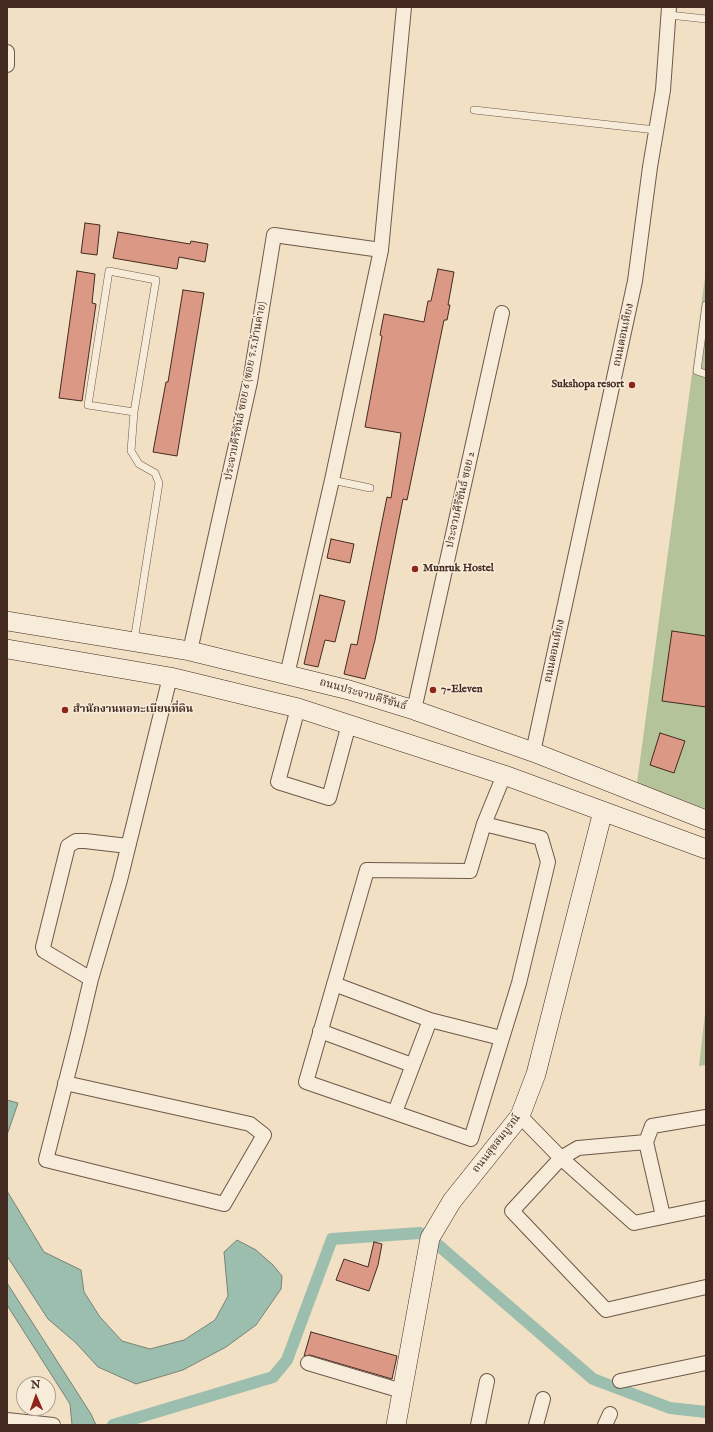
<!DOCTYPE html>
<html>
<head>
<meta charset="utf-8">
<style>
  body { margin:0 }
  #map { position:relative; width:713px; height:1432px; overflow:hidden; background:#f2e0c4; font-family:"IM FELL English",serif }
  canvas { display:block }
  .frame { position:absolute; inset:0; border:8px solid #422a20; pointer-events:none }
  .north { position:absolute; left:16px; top:1376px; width:40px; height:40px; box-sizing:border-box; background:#f7ebd9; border:1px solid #af9e8f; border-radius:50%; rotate:358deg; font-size:11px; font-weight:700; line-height:16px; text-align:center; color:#422a20 }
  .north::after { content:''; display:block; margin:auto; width:14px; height:18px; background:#8f2418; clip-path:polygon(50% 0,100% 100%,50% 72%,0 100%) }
</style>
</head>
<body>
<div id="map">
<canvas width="713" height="1432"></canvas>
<div class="frame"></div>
<div class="north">N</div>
</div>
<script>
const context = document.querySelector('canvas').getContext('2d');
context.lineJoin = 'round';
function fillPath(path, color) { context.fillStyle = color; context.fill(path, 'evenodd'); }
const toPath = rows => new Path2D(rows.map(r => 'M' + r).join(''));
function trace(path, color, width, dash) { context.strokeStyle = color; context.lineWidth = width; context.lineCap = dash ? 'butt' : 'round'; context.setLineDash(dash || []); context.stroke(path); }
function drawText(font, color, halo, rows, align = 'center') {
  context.font = font + ' "IM FELL English","Noto Serif Thai",serif'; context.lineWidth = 3; context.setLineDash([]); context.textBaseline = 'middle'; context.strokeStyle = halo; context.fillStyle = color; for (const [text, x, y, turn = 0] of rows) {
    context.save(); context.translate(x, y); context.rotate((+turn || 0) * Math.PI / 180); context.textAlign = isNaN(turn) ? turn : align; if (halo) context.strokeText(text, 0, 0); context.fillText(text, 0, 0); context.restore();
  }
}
fillPath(toPath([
  [706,270,706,809,637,783],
  [706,1005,706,1065,699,1066]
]), '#b4c399');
const water = toPath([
  [7,1100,18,1103,7,1135,7,1100],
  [7,1191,44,1252,81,1270,84,1292,100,1317,122,1341,150,1349,184,1340,215,1320,228,1296,224,1252,237,1240,256,1250,273,1265,282,1276,281,1289,256,1325,226,1347,183,1370,136,1384,98,1367,76,1343,48,1319,7,1256,7,1191],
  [7,1283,91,1414,96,1425,72,1425,70,1404,7,1305,7,1283]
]);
fillPath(water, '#9cbeae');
trace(water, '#788375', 1);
trace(toPath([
  [113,1425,273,1377,287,1360,332,1239,420,1233,430,1238,593,1379,670,1408,706,1412]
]), '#9cbeae', 12);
const building = toPath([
  [85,223,100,225,97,255,81,253,85,223],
  [118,232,190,244,191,241,208,244,205,262,179,257,177,269,113,258,118,232],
  [438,269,454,272,448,305,450,305,447,320,444,320,407,500,403,499,375,640,365,679,344,674,351,644,357,645,387,497,391,498,401,433,365,427,382,336,380,335,384,314,424,322,428,301,431,301,438,269],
  [77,271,95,274,92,303,96,304,82,401,59,398,77,271],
  [183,290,204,293,177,456,153,452,166,382,168,382,183,290],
  [331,539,354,544,350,563,327,558,331,539],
  [320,595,345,601,335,642,325,640,318,667,304,664,320,595],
  [672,631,706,636,706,707,662,701,672,631],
  [660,733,685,741,674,773,650,765,660,733],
  [374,1242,382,1244,378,1265,369,1291,336,1280,344,1259,368,1267,374,1242],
  [311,1332,397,1356,392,1379,310,1355,304,1356,311,1332]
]);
fillPath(building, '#db9985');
trace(building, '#422a20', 1);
const lane = toPath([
  [669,15,706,19],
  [474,110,656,130],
  [706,305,697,371,706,374],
  [134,412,88,405,109,271,156,280,134,412,131,451,139,464,155,473,159,483,134,641],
  [332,480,370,488]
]);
const street = toPath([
  [7,52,7,65],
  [190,651,250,382,274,235,381,250],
  [287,675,332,480,381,250,404,7],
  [298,708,278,782,329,798,349,724],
  [414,710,502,313],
  [533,752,635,281,650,167,663,90,669,7],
  [484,824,541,838,548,862,519,983,471,1139,306,1082,367,870,470,871,484,824,504,775],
  [91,979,44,951,43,947,68,846,76,841,85,841,128,846],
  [334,984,430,1020,501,1038],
  [320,1031,412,1065],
  [65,1083,250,1124,264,1135,224,1204,46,1160,78,1034,91,979,120,880,170,677],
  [395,1112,430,1020],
  [520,1116,561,1158,634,1223,706,1208],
  [706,1117,652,1126,646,1142,578,1148,561,1158,512,1211,606,1310,706,1287],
  [646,1142,663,1216],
  [308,1363,402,1391],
  [620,1381,706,1363],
  [7,1420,53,1425],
  [478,1425,487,1381],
  [536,1425,543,1399],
  [605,1425,610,1414]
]);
const secondary = toPath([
  [7,621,190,651,349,690,414,710,533,752,706,820],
  [7,649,170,677,298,708,504,775,706,849],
  [396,1425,430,1238,452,1201,520,1116,536,1074,603,811]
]);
trace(lane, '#6e5849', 8);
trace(street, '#6e5849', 16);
trace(secondary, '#422a20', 20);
trace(lane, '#f7ebd9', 7);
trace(street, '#f7ebd9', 14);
trace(secondary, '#f7ebd9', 19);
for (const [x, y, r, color] of [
  [632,385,4,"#8f2418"],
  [415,569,4,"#8f2418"],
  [433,690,4,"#8f2418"],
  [65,710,4,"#8f2418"]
]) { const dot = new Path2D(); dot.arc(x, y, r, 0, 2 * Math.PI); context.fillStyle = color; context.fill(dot); trace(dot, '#f7ebd9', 1.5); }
drawText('11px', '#422a20', '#f7ebd9', [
  ["ถนนดอนเหียง",624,335,-78],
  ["ประจวบคีรีขันธ์ ซอย 6 (ซอย ร.ร.บ้านค่าย)",246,391,-79],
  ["ประจวบคีรีขันธ์ ซอย 2",461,500,-77],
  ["ถนนดอนเหียง",555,651,-78],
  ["ถนนประจวบคีรีขันธ์",363,695,16],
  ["ถนนสุขสมบูรณ์",497,1144,-52]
]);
drawText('bold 11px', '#422a20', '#f7ebd9', [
  ["Sukshopa resort",624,385,"right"],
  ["Munruk Hostel",423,569],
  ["7-Eleven",441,690],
  ["สำนักงานหอทะเบียนที่ดิน",73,710]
], 'left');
</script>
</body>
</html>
